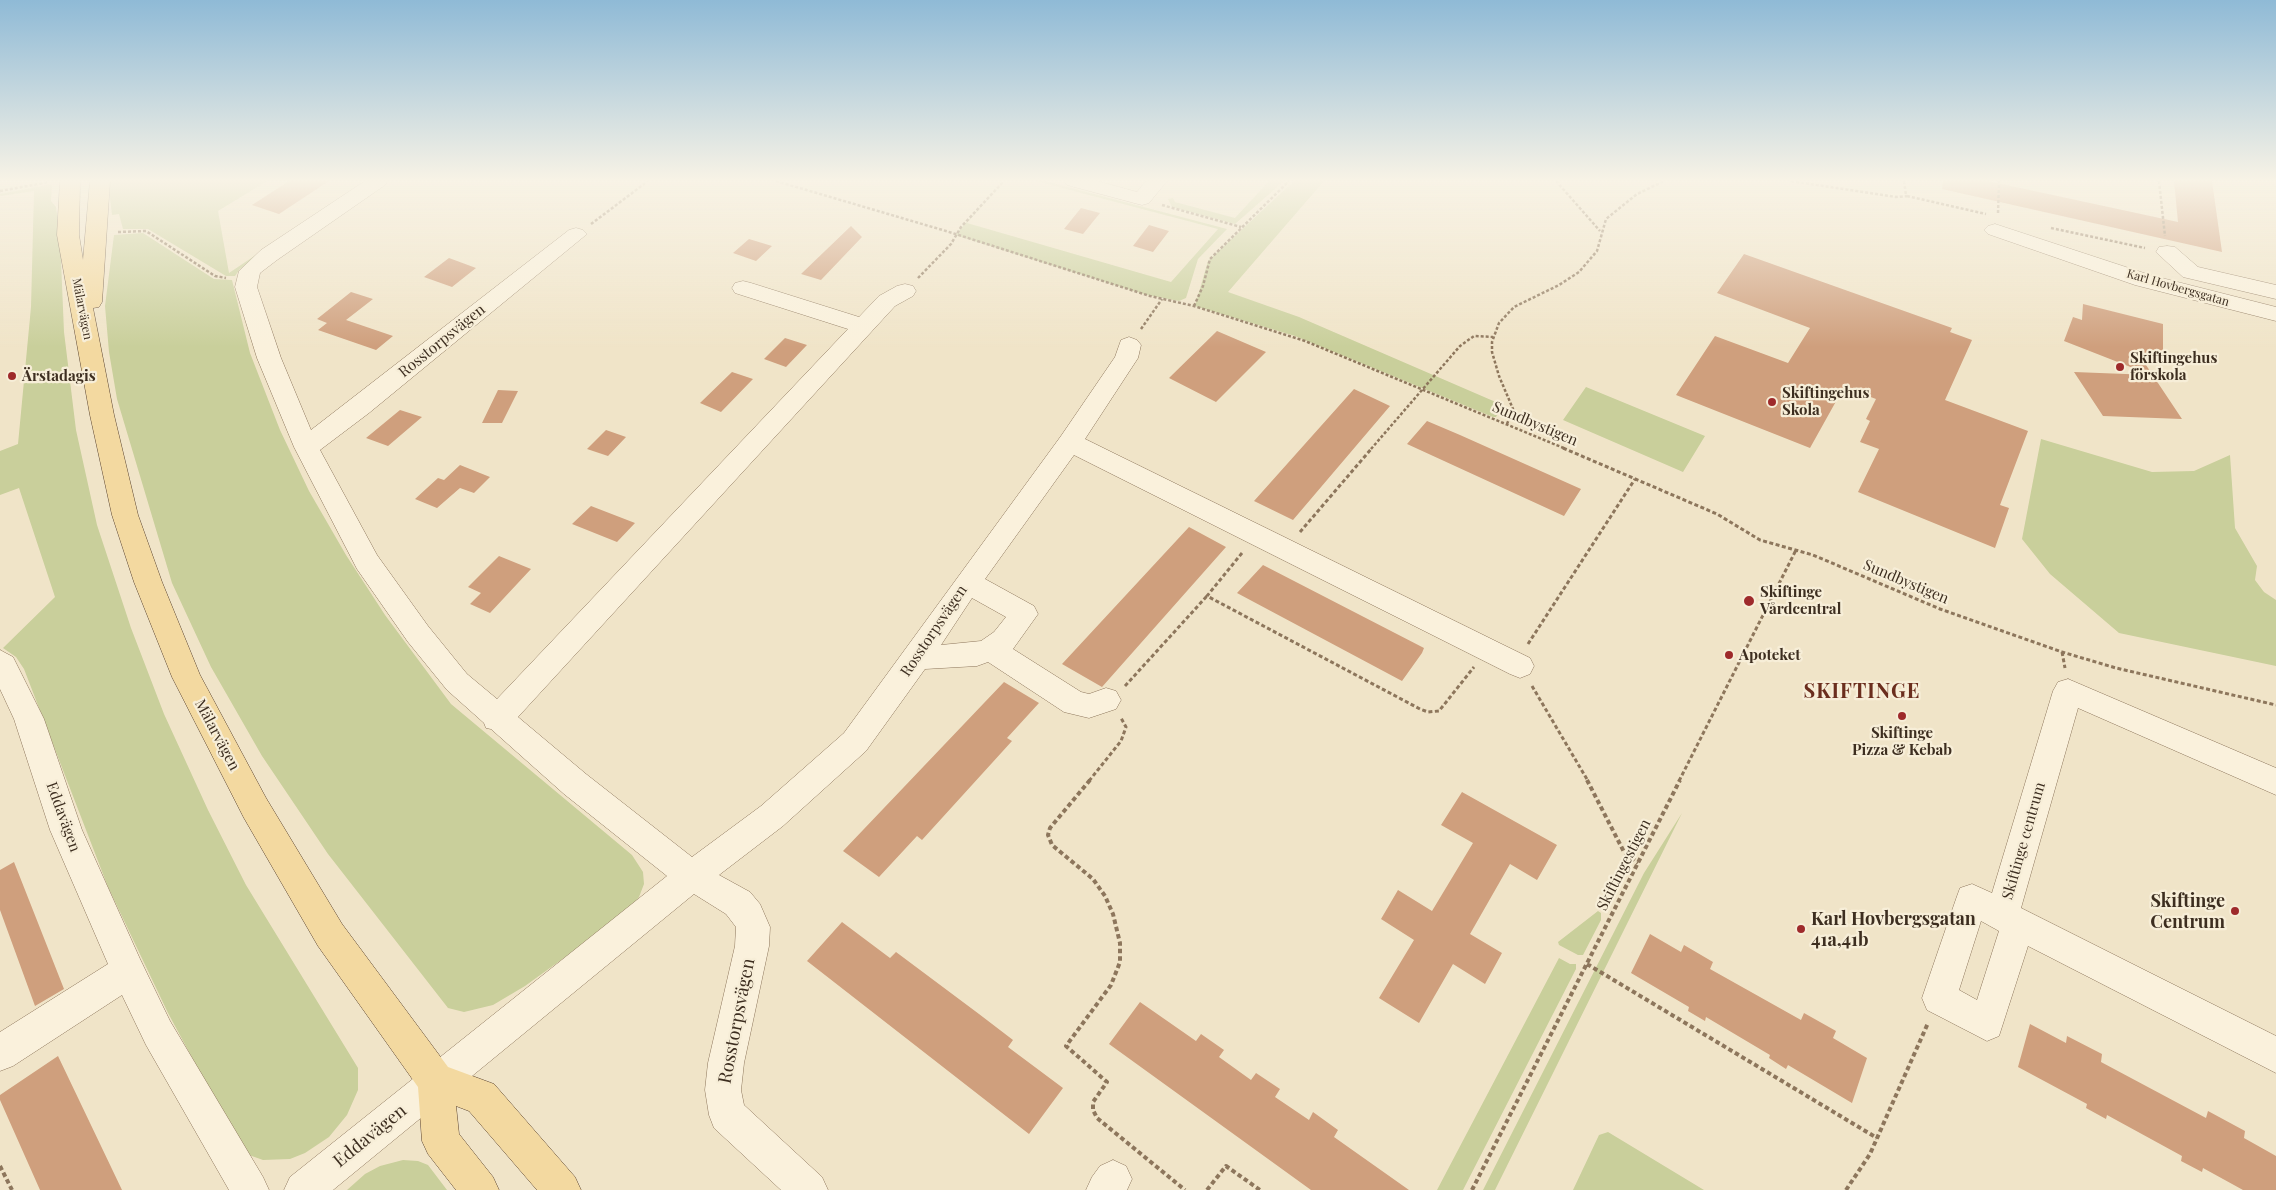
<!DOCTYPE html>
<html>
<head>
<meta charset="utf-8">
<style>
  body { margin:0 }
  canvas { display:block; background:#f0e4c8 }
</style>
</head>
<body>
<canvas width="2276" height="1190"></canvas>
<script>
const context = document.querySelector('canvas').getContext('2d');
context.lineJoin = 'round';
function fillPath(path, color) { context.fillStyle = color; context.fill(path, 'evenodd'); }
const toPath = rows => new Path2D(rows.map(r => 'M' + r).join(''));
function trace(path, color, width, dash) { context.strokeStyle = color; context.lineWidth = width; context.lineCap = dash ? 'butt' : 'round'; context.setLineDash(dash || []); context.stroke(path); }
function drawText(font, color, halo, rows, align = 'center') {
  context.font = font + ' "Playfair Display",serif'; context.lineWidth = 4.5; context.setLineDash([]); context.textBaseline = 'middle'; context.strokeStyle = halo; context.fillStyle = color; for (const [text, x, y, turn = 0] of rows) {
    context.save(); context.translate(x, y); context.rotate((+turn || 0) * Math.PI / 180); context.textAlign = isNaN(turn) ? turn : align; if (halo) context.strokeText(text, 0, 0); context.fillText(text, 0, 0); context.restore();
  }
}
fillPath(toPath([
  [108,181,267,181,218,211,229,273,366,181,370,181,240,269,235,276,226,276,148,229,123,229,119,214,112,215],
  [1004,181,967,223,1171,282,1218,229,1036,181,1045,181,1227,229,1198,259,1186,298,1179,301,1147,295,955,235],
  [1269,181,1284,181,1235,224,1172,207,1168,199,1173,198,1175,202,1235,218],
  [1294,181,1324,181,1228,292,1299,317,1498,403,1498,413,1496,417,1493,417,1295,336,1195,306,1208,261],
  [52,184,51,201,56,207,60,237,64,332,76,430,97,525,131,628,164,714,208,810,246,885,358,1068,358,1090,347,1115,329,1137,305,1153,290,1159,263,1160,249,1155,238,1143,168,1013,108,887,24,669,16,657,3,648,55,597,19,488,0,495,0,451,18,444,31,307,34,191,0,196,0,194],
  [143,233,214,279,232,280,250,353,280,430,309,491,346,555,385,615,451,704,632,855,643,872,644,884,639,897,629,911,525,986,493,1005,464,1012,448,1008,328,854,262,756,211,667,172,583,117,399,109,352,105,306,114,235],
  [1586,387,1705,436,1683,472,1563,420],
  [2041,439,2152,472,2194,471,2230,455,2235,528,2257,566,2255,580,2264,592,2276,600,2276,666,2119,633,2050,574,2022,539],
  [1682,813,1495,1190,1483,1190,1644,873],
  [1598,911,1601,913,1601,920,1583,955,1578,955,1559,945,1558,942],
  [1559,958,1570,964,1576,964,1576,969,1463,1190,1437,1190],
  [1608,1132,1704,1190,1573,1190,1599,1135],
  [403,1160,418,1161,428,1165,447,1190,347,1190,365,1174,380,1166]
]), '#c9cf9b');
fillPath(toPath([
  [289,181,329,181,279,214,252,205],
  [1943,181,1988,181,2178,222,2174,181,2212,181,2222,252,1942,189],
  [1081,208,1100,213,1083,234,1064,229],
  [1149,225,1169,231,1153,252,1133,246],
  [851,226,862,237,821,280,801,274],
  [749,239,772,246,756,261,733,253],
  [1744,254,1952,328,1950,332,1972,340,1945,400,2028,431,2000,505,2009,508,1995,548,1858,492,1879,449,1860,442,1870,421,1866,419,1876,399,1844,387,1810,448,1676,395,1715,336,1788,363,1810,328,1717,293],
  [449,258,476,268,452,287,424,277],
  [351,292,373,299,346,320,393,336,376,350,318,330,327,323,317,319],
  [2083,304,2163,324,2163,359,2142,359,2182,419,2103,416,2074,372,2151,375,2064,341,2073,317,2082,320],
  [1217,331,1266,352,1216,402,1169,378],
  [785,338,807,345,786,367,764,359],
  [732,372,753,379,721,412,700,403],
  [1354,389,1390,406,1293,520,1254,501],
  [498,390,518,391,502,423,482,423],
  [400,410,422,417,388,446,366,438],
  [1427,421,1460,435,1581,489,1564,516,1407,444],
  [606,430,626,437,608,456,587,449],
  [460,465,490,477,474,493,460,488,437,508,415,499,438,478,444,480],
  [591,506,635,523,617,542,572,524],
  [1189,527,1226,547,1102,687,1062,664],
  [499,556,531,569,490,613,470,604,481,593,468,587],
  [1263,565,1424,648,1422,653,1402,681,1237,593],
  [1004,682,1039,703,1007,738,1012,741,922,840,917,836,879,877,843,851],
  [1462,792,1557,845,1537,880,1510,864,1470,934,1502,953,1485,984,1453,964,1419,1023,1379,998,1414,940,1381,919,1398,890,1432,911,1473,843,1441,825],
  [14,862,64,989,35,1006,0,910,0,870],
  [842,922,890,958,896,952,979,1014,1013,1040,1008,1047,1063,1088,1029,1134,807,961],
  [1650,934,1681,952,1684,945,1713,962,1710,969,1801,1020,1804,1013,1836,1031,1833,1038,1867,1058,1852,1103,1788,1065,1786,1069,1769,1058,1770,1055,1706,1017,1705,1021,1688,1011,1689,1007,1631,973],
  [1140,1002,1196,1041,1201,1034,1224,1050,1219,1057,1251,1080,1256,1073,1280,1089,1275,1097,1309,1120,1313,1112,1338,1130,1334,1137,1409,1190,1311,1190,1109,1044],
  [2030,1024,2066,1043,2067,1036,2102,1054,2101,1062,2206,1118,2208,1111,2245,1131,2244,1138,2276,1156,2276,1190,2243,1190,2203,1168,2202,1172,2181,1161,2182,1156,2107,1115,2106,1119,2086,1108,2087,1104,2018,1067],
  [58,1056,122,1190,40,1190,0,1100,0,1095]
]), '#cf9f7d');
const minor = toPath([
  [365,181,388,181,385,185,277,260,260,273,257,287,281,358,311,430,569,230,576,228,583,230,587,234,369,413,320,450,377,555,428,626,467,674,497,699,848,329,735,293,732,288,735,283,743,281,751,283,859,317,879,296,897,286,905,284,913,286,916,291,913,296,895,306,518,717,586,774,692,857,761,806,844,733,1061,436,1115,357,1121,340,1129,337,1137,340,1141,345,1138,358,1085,439,1530,658,1534,666,1530,674,1520,678,1510,674,1074,455,985,579,1034,606,1038,614,1013,649,1081,692,1089,694,1106,688,1116,691,1121,700,1116,709,1089,718,1064,712,988,662,977,666,925,669,866,751,783,826,719,875,750,892,760,904,770,927,769,946,744,1063,741,1090,744,1105,822,1177,828,1190,781,1190,714,1128,709,1115,705,1090,708,1063,735,946,736,927,726,914,694,894,333,1190,284,1190,290,1177,667,876,564,794,491,729,486,728,484,723,447,690,408,642,357,569,294,447,257,358,235,287,239,271,261,250,365,181],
  [972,598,1006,617,994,632,981,641,941,645,972,598],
  [1064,181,1097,181,1137,192,1146,181,1167,181,1149,203,1142,205,1067,185,1064,181],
  [1995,224,2150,275,2276,307,2276,321,2135,285,1988,234,1984,230,1988,226,1995,224],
  [2167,246,2175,247,2198,267,2276,285,2276,299,2183,277,2156,252,2159,247,2167,246],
  [0,650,13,657,44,719,82,830,140,959,170,1021,263,1177,269,1190,229,1190,146,1045,122,995,13,1066,0,1071,0,1032,108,964,50,830,14,719,0,689,0,650],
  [2068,679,2276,768,2276,795,2078,708,2021,908,2276,1036,2276,1073,2028,946,1999,1036,1987,1041,1927,1010,1922,998,1956,899,1960,888,1972,884,1992,893,2053,691,2058,682,2068,679],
  [1981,921,1999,931,1977,1000,1959,990,1981,921],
  [1113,1160,1126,1166,1132,1179,1127,1190,1086,1190,1092,1177,1100,1166,1113,1160]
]);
const major = toPath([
  [60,181,80,181,79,235,83,260,90,181,110,181,102,302,99,307,93,308,114,415,138,515,162,582,200,675,266,798,342,924,448,1067,494,1084,575,1177,581,1190,537,1190,469,1111,456,1106,459,1134,493,1177,499,1190,456,1190,428,1154,422,1141,418,1087,318,946,244,818,172,677,134,582,112,515,90,415,57,235,60,181]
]);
trace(minor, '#8d765c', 1);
trace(major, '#5b4430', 1);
trace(toPath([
  [776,181,946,231,1150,296,1194,306,1305,341,1566,449],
  [1556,181,1600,231],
  [1791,181,1896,197,1907,196],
  [1904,181,1906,195],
  [2159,181,2165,236],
  [0,191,49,182],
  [1907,196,1986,214],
  [1162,205,1241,227],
  [1998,213,1999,181],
  [591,224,648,181],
  [2051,228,2145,248],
  [118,232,146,231,215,276,226,278],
  [918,278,951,244,961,227,1004,181],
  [1194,306,1203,286,1210,259,1289,181],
  [1141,329,1162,299],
  [1507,424,1513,409,1499,376,1492,352,1492,342,1499,323,1514,307,1559,285,1579,272,1597,251,1606,219,1637,194,1664,181],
  [1371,449,1460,346,1474,336,1493,337]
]), '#8d765c', 2.5, [3, 2]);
trace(toPath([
  [1563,448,1717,514,1760,540,1813,555,1940,609,2062,652,2116,668,2276,705],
  [1300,532,1372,448],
  [1242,553,1207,596,1420,709,1428,712,1439,711,1474,667],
  [1528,644,1635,479],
  [2062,652,2065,668],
  [1125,686,1207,596],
  [1532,686,1588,781],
  [1089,781,1121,741,1126,727,1121,718],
  [1679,781,1796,550]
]), '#8d765c', 3, [4, 2.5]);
trace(toPath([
  [1090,780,1050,828,1048,835,1052,845,1093,879,1105,896,1113,914,1120,943,1120,962,1111,985,1066,1046,1107,1082,1093,1102,1093,1110,1097,1118,1185,1190],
  [1587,780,1624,852,1638,863],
  [1587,964,1877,1138],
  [0,1166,12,1190],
  [1207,1190,1226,1166,1260,1190],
  [1472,1190,1680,780],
  [1846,1190,1870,1154,1928,1023]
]), '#8d765c', 4, [4.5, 3]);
fillPath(minor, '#faf1dc');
fillPath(major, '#f3d9a0');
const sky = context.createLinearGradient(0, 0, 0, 347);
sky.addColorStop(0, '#8fbad6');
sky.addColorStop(0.52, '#f8f3e6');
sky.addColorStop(1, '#f8f3e600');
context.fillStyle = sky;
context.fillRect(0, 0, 2276, 347);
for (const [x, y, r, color] of [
  [2120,367,5,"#9e2a2b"],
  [12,376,5,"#9e2a2b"],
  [1772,402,5,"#9e2a2b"],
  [1749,601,6,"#9e2a2b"],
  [1729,655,5,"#9e2a2b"],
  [1902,716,5,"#9e2a2b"],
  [2235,911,5,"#9e2a2b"],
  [1801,929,5,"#9e2a2b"]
]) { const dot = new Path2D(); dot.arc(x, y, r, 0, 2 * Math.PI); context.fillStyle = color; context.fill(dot); trace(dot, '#f7eed8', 2); }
drawText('12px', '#3d2e20', '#f7eed8', [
  ["Karl Hovbergsgatan",2178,288,16],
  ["Mälarvägen",82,309,79]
]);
drawText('15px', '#3d2e20', '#f7eed8', [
  ["Rosstorpsvägen",442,341,-39],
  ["Sundbystigen",1535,424,23],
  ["Sundbystigen",1906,582,23],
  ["Rosstorpsvägen",934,631,-56],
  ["Mälarvägen",217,735,62],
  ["Eddavägen",63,817,70],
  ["Skiftinge centrum",2024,841,-74],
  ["Skiftingestigen",1624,865,-63]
]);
drawText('bold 15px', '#3d2e20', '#f7eed8', [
  ["Skiftingehus",2130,358],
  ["förskola",2130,375],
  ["Ärstadagis",22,376],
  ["Skiftingehus",1782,393],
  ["Skola",1782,410],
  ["Skiftinge",1760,592],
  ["Vårdcentral",1760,609],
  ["Apoteket",1739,655],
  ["Skiftinge",1902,733,"center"],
  ["Pizza & Kebab",1902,750,"center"]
], 'left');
drawText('bold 18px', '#3d2e20', '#f7eed8', [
  ["Skiftinge",2225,901],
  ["Centrum",2225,922],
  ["Karl Hovbergsgatan",1811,919,"left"],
  ["41a,41b",1811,940,"left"]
], 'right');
drawText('18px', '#3d2e20', '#f7eed8', [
  ["Rosstorpsvägen",737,1021,-79],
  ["Eddavägen",370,1136,-39]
]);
context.letterSpacing = '1px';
drawText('bold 20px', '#6b2e1e', '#f7eed8', [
  ["SKIFTINGE",1862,692]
]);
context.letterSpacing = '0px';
</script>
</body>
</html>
